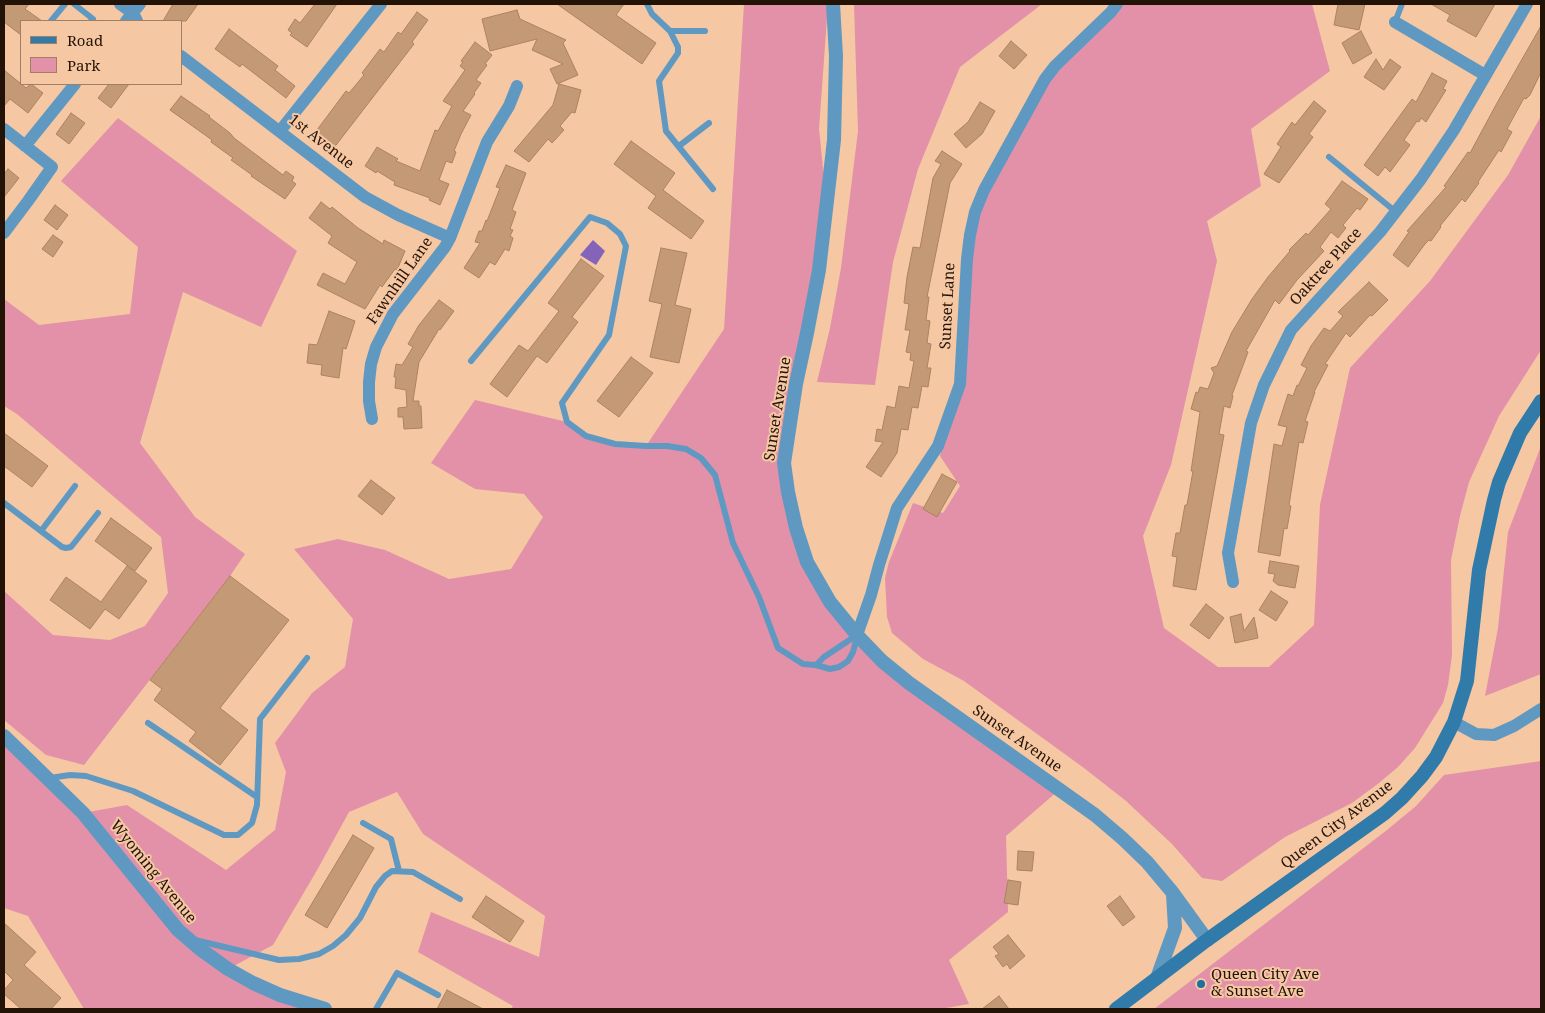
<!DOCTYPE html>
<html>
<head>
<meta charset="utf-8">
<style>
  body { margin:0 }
  #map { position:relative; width:1545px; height:1013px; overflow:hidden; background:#f5c7a3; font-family:"Noto Serif",serif }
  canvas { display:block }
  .frame { position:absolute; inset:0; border:5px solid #231306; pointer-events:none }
  .legend { position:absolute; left:20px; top:20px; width:162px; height:65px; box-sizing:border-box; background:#f5c7a3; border:1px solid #a17f64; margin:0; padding:6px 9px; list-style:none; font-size:15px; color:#231306 }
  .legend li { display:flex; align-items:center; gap:10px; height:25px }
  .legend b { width:25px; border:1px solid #a17f64 }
</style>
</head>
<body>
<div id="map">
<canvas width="1545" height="1013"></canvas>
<div class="frame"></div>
<ul class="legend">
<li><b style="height:6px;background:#307baa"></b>Road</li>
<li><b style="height:14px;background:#e291a9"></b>Park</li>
</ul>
</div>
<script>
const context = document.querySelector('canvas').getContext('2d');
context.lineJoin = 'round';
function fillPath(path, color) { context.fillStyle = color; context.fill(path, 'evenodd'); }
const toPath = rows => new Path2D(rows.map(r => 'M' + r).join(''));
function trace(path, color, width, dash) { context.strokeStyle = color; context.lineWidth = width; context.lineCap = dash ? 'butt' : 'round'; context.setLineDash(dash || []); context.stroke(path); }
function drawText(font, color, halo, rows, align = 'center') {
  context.font = font + ' "Noto Serif",serif'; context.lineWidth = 4; context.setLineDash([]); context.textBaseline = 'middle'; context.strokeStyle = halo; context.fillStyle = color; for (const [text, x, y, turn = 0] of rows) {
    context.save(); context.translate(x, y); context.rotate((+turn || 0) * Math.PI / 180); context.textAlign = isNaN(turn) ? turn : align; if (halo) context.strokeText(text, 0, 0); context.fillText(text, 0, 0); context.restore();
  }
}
fillPath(toPath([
  [744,4,828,4,819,129,827,207,784,463,807,562,857,635,1059,790,1006,836,1008,912,949,960,969,1004,940,1009,511,1009,513,1006,418,952,431,912,539,957,545,916,423,834,397,792,349,812,316,872,273,945,228,969,325,1009,84,1009,28,916,4,908,4,736,83,813,127,805,226,870,275,830,286,772,275,743,312,693,345,667,353,619,294,549,338,539,385,550,449,579,511,569,543,517,524,494,475,489,431,463,475,400,567,422,586,436,615,444,646,446,724,329],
  [854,4,1042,4,960,67,918,169,893,262,875,385,817,382,830,328,841,268,858,131],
  [1117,4,1312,4,1330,71,1251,129,1261,186,1207,221,1217,261,1171,465,1143,536,1164,628,1218,667,1269,667,1314,625,1320,505,1350,368,1430,281,1508,175,1541,116,1541,350,1499,416,1469,482,1460,516,1451,560,1452,655,1448,685,1443,703,1415,748,1398,767,1379,783,1352,803,1285,837,1222,881,1202,878,1172,844,1126,801,1084,768,964,681,923,659,892,633,887,617,885,578,889,562,913,503,943,513,960,486,940,456,947,423,960,384,975,212,1045,79],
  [118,118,297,251,261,327,183,292,140,443,195,517,245,554,230,576,84,765,46,755,4,720,4,591,53,635,110,640,145,626,168,593,161,537,17,414,4,406,4,299,39,325,130,314,138,247,61,181],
  [1541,446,1541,674,1485,696,1498,628,1508,532],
  [1541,761,1541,1009,1154,1009,1387,830,1416,806,1444,775]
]), '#e291a9');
fillPath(toPath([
  [593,240,605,251,596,265,580,255]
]), '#8464b8');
const building = toPath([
  [4,4,29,4,25,9,42,21,21,21,21,35,4,22,4,4],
  [173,4,198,4,186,21,163,21,173,4],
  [315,4,337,4,307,47,290,35,292,33,288,30,295,19,300,23,315,4],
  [557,4,624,4,616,15,656,43,642,64,557,4],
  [1338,4,1365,4,1359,30,1334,25,1338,4],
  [1431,4,1495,4,1476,37,1447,21,1450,15,1431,4],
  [517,10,520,19,566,40,563,43,578,75,557,84,550,69,563,64,532,50,537,39,490,51,482,19,517,10],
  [417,12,428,20,412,42,414,44,333,149,314,134,346,91,349,93,364,75,362,73,380,49,384,52,398,32,401,34,417,12],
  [1541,26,1541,72,1530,95,1526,99,1524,98,1507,129,1512,132,1501,152,1499,150,1478,182,1479,183,1465,202,1462,199,1440,226,1441,227,1431,241,1429,240,1425,244,1408,267,1393,255,1409,232,1407,231,1446,187,1444,186,1468,152,1470,153,1497,103,1541,26],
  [229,29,278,66,275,70,295,86,286,98,242,64,240,67,215,49,229,29],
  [1361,31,1372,53,1353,64,1342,43,1361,31],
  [1011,41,1027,55,1014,69,999,56,1011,41],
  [475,42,492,55,485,64,487,65,476,80,481,83,474,93,475,94,463,111,471,115,461,134,454,151,456,152,452,163,446,161,439,180,449,184,440,205,429,200,430,198,394,185,395,182,377,171,376,173,365,166,377,147,398,159,396,161,420,171,435,130,438,131,452,106,443,101,465,70,460,66,463,62,461,61,475,42],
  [1376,59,1383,70,1390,59,1401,67,1384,90,1364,77,1376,59],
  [4,70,26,88,31,84,43,93,28,113,10,99,4,106,4,70],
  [1432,73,1447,81,1443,89,1446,90,1426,122,1421,118,1419,122,1417,121,1404,140,1410,145,1390,172,1385,167,1378,176,1364,165,1412,99,1416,102,1432,73],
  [109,84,129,84,111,108,98,98,109,84],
  [559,84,581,90,575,113,572,112,560,126,564,130,552,143,548,139,529,162,514,151,553,105,559,84],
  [181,96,210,116,209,117,230,133,234,138,283,175,286,171,294,177,292,181,296,184,285,199,251,176,252,175,231,160,233,158,211,142,212,140,170,110,181,96],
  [1314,101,1326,111,1309,134,1313,137,1279,183,1264,174,1281,147,1277,144,1292,122,1295,125,1314,101],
  [980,102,995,111,982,134,966,148,954,134,968,122,980,102],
  [71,113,85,123,69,144,56,134,71,113],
  [631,141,675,173,663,190,704,221,691,239,648,208,656,196,614,164,631,141],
  [942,151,962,164,950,183,927,297,929,297,926,320,930,321,927,343,931,344,927,368,931,368,928,387,922,386,918,408,912,407,908,430,901,429,897,453,881,477,866,467,883,442,875,441,877,429,882,430,887,406,895,408,899,386,909,388,914,361,910,360,911,353,906,352,910,330,905,330,909,304,904,303,907,277,913,247,920,248,933,178,941,164,935,161,942,151],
  [506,165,526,173,512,210,516,212,510,229,513,230,510,236,513,238,509,251,505,249,495,265,490,262,479,278,464,268,480,243,475,242,479,231,482,231,486,220,487,221,500,188,496,187,506,165],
  [8,169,19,178,4,197,4,174,8,169],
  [1342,181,1368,199,1360,210,1357,208,1343,225,1346,228,1338,238,1331,232,1320,247,1324,251,1297,280,1279,304,1275,300,1246,351,1248,352,1232,395,1233,396,1230,408,1224,406,1219,434,1224,435,1196,590,1173,586,1177,557,1172,556,1176,533,1180,533,1185,505,1187,505,1193,471,1191,471,1200,412,1191,409,1196,392,1198,393,1200,387,1208,389,1214,373,1211,368,1217,366,1232,332,1252,299,1268,277,1290,251,1289,250,1306,233,1308,235,1331,209,1325,204,1342,181],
  [321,202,330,209,332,207,358,228,383,244,384,240,405,251,397,270,395,269,382,287,380,285,365,309,317,285,323,273,345,284,357,262,328,243,332,236,309,218,321,202],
  [55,205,68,215,57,230,44,220,55,205],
  [53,235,63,242,53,257,42,249,53,235],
  [661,248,687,253,675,305,691,309,679,363,650,357,662,304,649,301,661,248],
  [581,259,604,276,572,317,578,322,547,363,537,356,507,397,490,384,519,345,528,351,559,311,548,303,581,259],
  [1369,282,1388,300,1372,316,1370,315,1350,337,1346,333,1325,364,1328,365,1314,392,1315,392,1305,421,1308,422,1303,443,1299,442,1289,505,1291,506,1287,529,1284,528,1280,556,1258,552,1274,444,1282,446,1287,427,1278,425,1288,394,1293,396,1297,385,1298,386,1307,368,1301,365,1311,346,1324,328,1330,331,1343,316,1338,312,1369,282],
  [439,300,454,311,440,330,439,329,419,362,413,401,419,401,419,406,421,406,422,428,404,429,403,417,398,417,398,408,407,407,406,390,395,388,396,377,394,377,396,364,402,365,413,347,408,344,419,325,439,300],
  [329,311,355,321,346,349,343,348,339,378,321,375,322,365,307,363,309,344,317,345,329,311],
  [631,357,653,373,619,417,597,401,631,357],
  [4,433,48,466,32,487,4,466,4,433],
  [942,474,957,482,937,517,923,509,942,474],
  [371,480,395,498,382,515,358,496,371,480],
  [111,518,152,548,135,571,95,541,111,518],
  [1270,561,1299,566,1295,588,1278,585,1273,581,1275,574,1268,573,1270,561],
  [127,566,147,581,119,619,105,609,90,629,50,600,66,577,101,602,127,566],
  [230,576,289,620,220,708,248,730,220,765,189,741,196,732,154,700,162,689,150,680,230,576],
  [1271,591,1288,602,1276,621,1259,610,1271,591],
  [1206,604,1224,618,1209,639,1190,625,1206,604],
  [1241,614,1244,631,1254,617,1258,638,1235,643,1230,617,1241,614],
  [353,835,374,848,327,928,305,915,353,835],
  [1018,851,1034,852,1032,871,1017,870,1018,851],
  [1008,880,1021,882,1018,905,1004,903,1008,880],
  [486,896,524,921,510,942,472,917,486,896],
  [1120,896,1135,917,1123,926,1107,906,1120,896],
  [4,923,36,952,24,965,61,998,51,1009,21,1009,4,994,4,990,13,980,4,971,4,923],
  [1008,935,1025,956,1010,969,1007,964,1003,967,995,956,999,954,993,947,1008,935],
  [447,990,483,1009,437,1009,447,990],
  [999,996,1009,1009,982,1009,999,996]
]);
fillPath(building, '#c49976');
trace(building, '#ac8260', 1);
trace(toPath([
  [74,4,93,19,91,21],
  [647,4,652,14,670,31,678,47,678,53,659,81,666,131,713,189],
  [51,21,65,4],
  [1395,22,1402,4],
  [670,31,705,31],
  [679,146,709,123],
  [1329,157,1396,212],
  [471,361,590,217,607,223,620,234,626,246,609,335,562,403,567,422,586,436,615,444,646,446,667,446,686,449,701,458,715,475,733,543,759,597,778,648,803,664,816,665,830,669,839,667,848,661,853,652,857,637],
  [4,503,62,547,66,548,71,547,98,513],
  [41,531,75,486],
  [816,665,824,657,857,635],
  [148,723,257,797],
  [50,778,70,775,86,776,133,791,224,835,238,835,252,823,257,805,260,719,307,658],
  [363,823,391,839,399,871],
  [195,940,279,960,299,959,319,954,333,946,346,935,360,918,376,887,385,876,392,871,413,872,460,899],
  [376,1009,397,973,438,995]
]), '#5f99c1', 6);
trace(toPath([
  [120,4,133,13,137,21],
  [126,21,140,4],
  [1395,22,1485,75],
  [181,56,365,197,398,215,450,238],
  [4,129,52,167,28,201,4,233],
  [280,131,381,4],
  [25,146,75,84],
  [372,419,369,401,369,382,371,364,376,347,393,314,445,247,450,238,487,142,509,106,517,86],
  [1233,582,1228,553,1251,423,1264,385,1291,330,1380,232,1421,179,1454,130,1527,4],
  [857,635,871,595,879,565,897,508,938,446,960,384,967,259,970,235,975,212,984,190,1045,79,1055,66,1111,12,1117,4],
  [1454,722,1476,734,1494,735,1514,726,1541,709]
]), '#5f99c1', 12);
trace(toPath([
  [833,4,836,56,834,140,819,270,807,333,796,384,784,463,788,492,796,528,807,562,830,602,857,635,882,661,909,683,1095,815,1122,838,1147,862,1173,893,1207,940],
  [4,736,83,813,178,930,200,949,228,969,253,983,280,995,325,1009],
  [1157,978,1175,928,1173,894]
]), '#5f99c1', 14);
trace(toPath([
  [1116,1009,1207,940,1385,813,1402,798,1422,776,1436,757,1454,722,1467,681,1479,570,1494,500,1499,482,1520,433,1541,401]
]), '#307baa', 14);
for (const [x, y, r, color] of [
  [1201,984,5,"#1d71a1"]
]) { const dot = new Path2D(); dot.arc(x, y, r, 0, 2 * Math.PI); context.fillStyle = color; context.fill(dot); trace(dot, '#f5c7a3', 2); }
drawText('15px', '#231306', '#f5c7a3', [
  ["1st Avenue",321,142,38],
  ["Oaktree Place",1326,267,-48],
  ["Fawnhill Lane",400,281,-55],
  ["Sunset Lane",948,306,-87],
  ["Sunset Avenue",778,409,-81],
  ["Sunset Avenue",1017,739,35],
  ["Queen City Avenue",1337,825,-37],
  ["Wyoming Avenue",153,872,51]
]);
drawText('15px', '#231306', '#f5c7a3', [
  ["Queen City Ave",1211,975],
  ["& Sunset Ave",1211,992]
], 'left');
</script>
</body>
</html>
